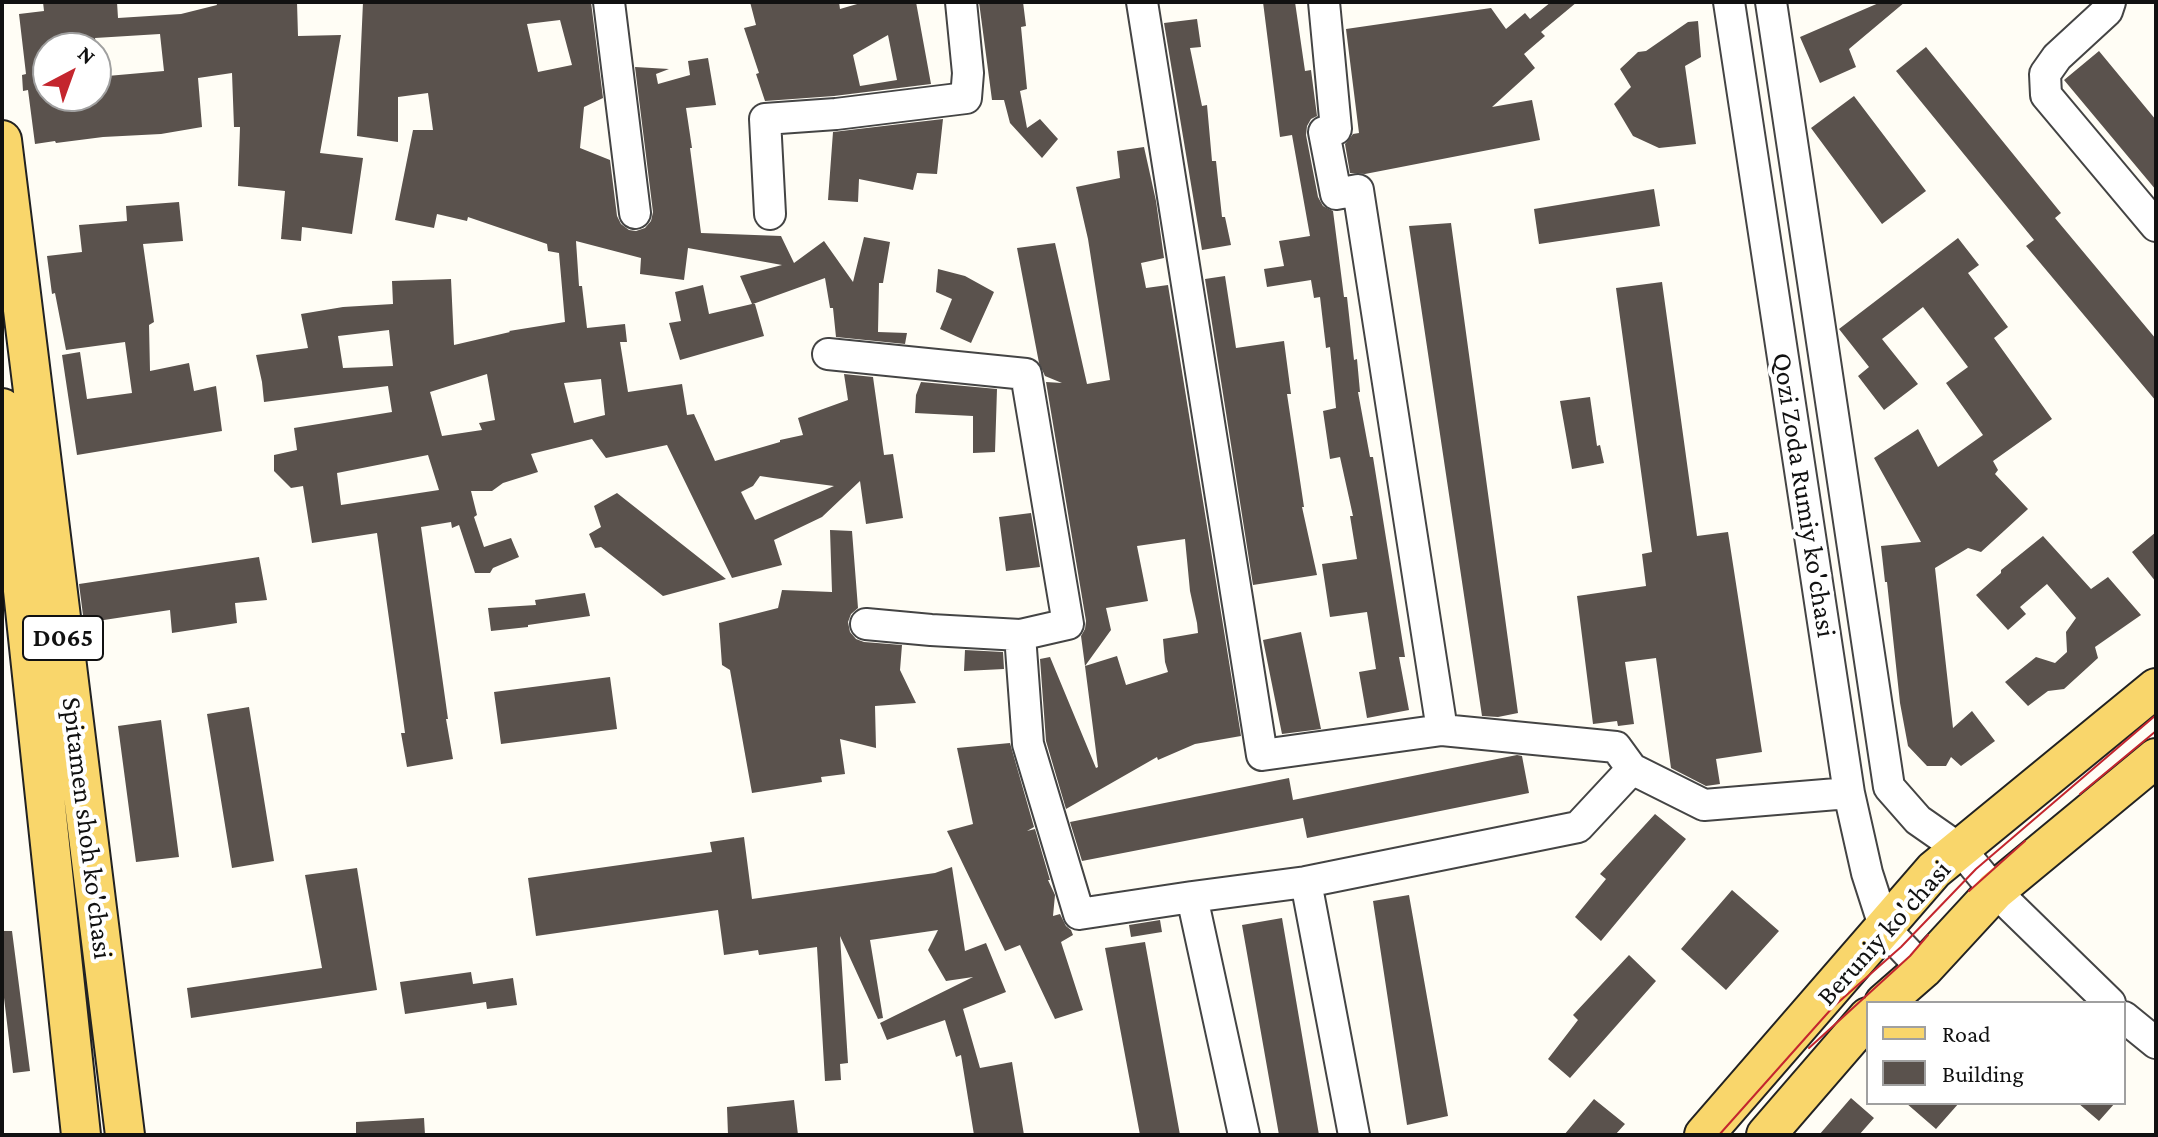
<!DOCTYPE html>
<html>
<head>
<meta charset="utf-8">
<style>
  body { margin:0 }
  #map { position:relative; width:2158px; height:1137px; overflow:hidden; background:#fffdf5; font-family:"Crimson Pro",serif }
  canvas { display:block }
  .frame { position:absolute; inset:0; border:4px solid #111; pointer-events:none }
  .legend { position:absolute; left:1866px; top:1001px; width:260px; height:104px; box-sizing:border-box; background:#fff; border:2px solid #a0a0a0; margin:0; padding:10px 14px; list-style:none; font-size:24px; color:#111 }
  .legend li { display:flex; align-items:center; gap:16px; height:40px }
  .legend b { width:40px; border:2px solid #a0a0a0 }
  .north { position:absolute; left:32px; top:32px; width:80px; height:80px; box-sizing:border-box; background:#fff; border:2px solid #a0a0a0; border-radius:50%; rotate:41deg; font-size:22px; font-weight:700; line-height:32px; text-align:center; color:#111 }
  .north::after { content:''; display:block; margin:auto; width:28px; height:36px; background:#c4262e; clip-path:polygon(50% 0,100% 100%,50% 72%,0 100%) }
</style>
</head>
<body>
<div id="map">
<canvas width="2158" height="1137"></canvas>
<div class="frame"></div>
<ul class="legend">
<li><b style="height:10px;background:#f9d66b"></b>Road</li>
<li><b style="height:22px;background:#5a524d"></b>Building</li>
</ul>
<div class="north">N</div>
</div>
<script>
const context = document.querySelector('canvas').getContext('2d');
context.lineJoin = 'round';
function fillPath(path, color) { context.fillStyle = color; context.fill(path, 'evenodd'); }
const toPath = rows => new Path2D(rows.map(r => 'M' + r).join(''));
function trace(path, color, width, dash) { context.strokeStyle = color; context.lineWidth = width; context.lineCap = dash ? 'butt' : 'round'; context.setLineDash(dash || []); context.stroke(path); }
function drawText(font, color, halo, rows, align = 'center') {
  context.font = font + ' "Crimson Pro",serif'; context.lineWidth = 8; context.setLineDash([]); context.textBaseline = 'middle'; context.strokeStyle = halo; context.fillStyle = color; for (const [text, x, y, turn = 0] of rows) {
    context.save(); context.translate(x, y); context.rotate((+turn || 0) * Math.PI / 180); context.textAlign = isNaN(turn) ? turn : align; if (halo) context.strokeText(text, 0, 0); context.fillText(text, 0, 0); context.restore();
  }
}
fillPath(toPath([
  [43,2,117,2,118,18,181,14,217,5,216,2,297,2,298,36,341,35,320,153,363,158,352,234,302,227,301,241,281,239,285,191,238,186,240,127,234,127,232,73,198,78,202,127,161,134,103,137,56,143,55,141,35,144,28,90,23,91,22,75,26,74,19,14,44,11],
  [160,34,164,71,96,77,96,96,48,96,48,48,97,48,95,38],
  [363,2,591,2,603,98,584,107,580,148,610,160,617,216,621,224,629,230,636,231,645,228,651,221,653,212,635,67,669,69,656,74,658,84,690,75,688,61,708,58,716,105,686,108,692,148,690,148,701,233,781,236,794,263,824,241,853,282,864,237,890,242,883,283,879,283,878,332,907,333,905,344,836,337,833,308,830,308,825,278,753,304,755,304,764,336,680,360,669,323,681,321,675,292,703,285,709,314,752,304,740,276,782,265,688,248,684,280,640,274,641,258,576,241,579,286,582,286,587,328,625,324,627,342,620,342,628,392,682,384,687,415,694,414,715,461,780,442,780,440,803,435,798,418,848,400,844,374,873,377,884,455,893,454,903,518,866,524,860,481,822,517,774,540,782,565,732,578,667,445,606,458,592,439,531,454,538,472,503,483,492,491,471,491,477,515,474,517,484,547,511,538,519,557,493,568,490,573,475,573,459,525,452,528,451,522,421,527,448,719,446,719,453,759,407,767,401,733,405,733,377,533,312,543,303,486,291,488,274,471,274,455,297,450,294,428,392,412,388,386,264,402,262,382,256,355,308,348,301,314,343,307,393,304,392,281,451,279,454,345,510,332,509,331,565,322,559,253,548,251,547,244,468,217,467,221,437,214,434,228,395,220,413,130,433,130,428,93,398,97,398,142,357,136],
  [560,20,572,65,538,72,527,24],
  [389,330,393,366,343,368,338,336],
  [487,374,495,420,479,423,482,430,442,436,430,392],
  [601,379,605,415,574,423,564,383],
  [428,455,439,490,341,505,337,473],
  [760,476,773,478,834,486,755,520,741,492,753,486],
  [750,2,839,2,840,9,864,2,916,2,931,84,834,96,765,101,756,74,759,73,744,28,756,25],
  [888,35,897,80,860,86,853,55],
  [979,2,1023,2,1026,26,1021,27,1027,89,1020,91,1027,128,1040,119,1058,139,1042,158,1010,123,1004,100,992,100],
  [1263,2,1295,2,1305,71,1311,70,1317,116,1311,119,1307,126,1306,135,1318,197,1323,206,1333,211,1344,297,1347,297,1354,360,1357,359,1360,392,1358,392,1370,457,1373,457,1405,657,1399,657,1409,710,1367,718,1359,672,1376,669,1367,612,1330,617,1322,564,1357,559,1350,516,1353,516,1340,457,1330,459,1323,411,1336,408,1330,347,1326,348,1320,297,1314,298,1311,280,1267,287,1264,269,1284,266,1279,241,1310,236,1292,135,1280,137],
  [1551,2,1577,2,1541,32,1545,36,1524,54,1535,68,1492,107,1532,100,1540,140,1365,174,1350,173,1345,144,1353,134,1359,133,1346,29,1491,8,1506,29,1525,13,1530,19],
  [1881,2,1905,2,1849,49,1856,67,1820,83,1800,37],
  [1197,19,1201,47,1190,48,1202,106,1207,105,1212,161,1216,161,1222,217,1225,217,1231,245,1202,250,1164,23],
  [1698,21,1701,57,1685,66,1696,144,1659,148,1633,136,1614,104,1631,87,1620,69,1638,52,1646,51,1688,22],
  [1926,47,2061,213,2055,218,2156,339,2156,401,2026,246,2034,240,1896,71],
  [2099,51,2156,120,2156,190,2064,80],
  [1854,96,1926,191,1882,224,1811,128],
  [943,119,937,174,917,173,913,190,859,179,858,202,828,200,833,132],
  [1144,147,1156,201,1164,258,1141,263,1146,288,1168,285,1241,736,1195,744,1158,760,1157,757,1066,809,1046,741,1040,659,1050,657,1096,768,1098,767,1085,666,1117,656,1126,685,1168,672,1165,662,1163,639,1198,633,1197,623,1190,591,1185,539,1137,546,1148,601,1106,608,1111,630,1085,666,1081,636,1085,629,1086,621,1046,382,1062,383,1045,376,1039,363,1017,248,1055,243,1087,384,1110,380,1088,239,1076,187,1120,178,1117,151],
  [1654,189,1660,226,1539,244,1534,209],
  [179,202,183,241,143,244,154,322,149,325,150,371,189,363,194,391,216,386,222,431,77,455,62,355,80,352,87,399,132,393,125,342,66,350,55,293,52,294,47,256,82,252,79,225,127,221,126,206],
  [1451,223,1518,713,1498,717,1482,716,1409,226],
  [1958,238,1979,265,1968,273,2008,327,1994,338,2052,419,1993,461,1998,470,1995,474,2028,509,1981,552,1968,548,1935,568,1953,728,1972,711,1995,741,1961,766,1951,757,1946,766,1927,766,1908,746,1900,703,1887,582,1885,582,1881,546,1921,542,1874,458,1918,429,1938,467,1983,435,1946,383,1968,367,1923,307,1882,339,1918,384,1884,410,1858,376,1869,367,1839,329],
  [938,269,965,276,994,292,971,343,940,329,952,299,936,292],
  [1225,276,1236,348,1284,341,1291,394,1287,394,1304,507,1302,507,1317,575,1253,585,1205,279],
  [1662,282,1697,536,1728,532,1762,752,1716,759,1720,784,1706,786,1671,768,1656,658,1625,662,1634,724,1618,726,1617,721,1593,724,1577,596,1646,586,1642,554,1652,552,1616,288],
  [921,382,997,389,995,452,973,453,973,416,915,413,916,395],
  [1590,397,1597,446,1600,445,1604,463,1572,469,1560,401],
  [617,493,726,579,663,596,601,547,595,548,589,534,601,527,594,506],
  [1031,513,1040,567,1006,571,999,517],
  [830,530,852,531,858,608,851,614,848,622,850,632,856,639,864,642,902,645,900,670,916,703,875,706,876,748,840,739,845,774,821,777,822,782,752,793,730,670,722,665,719,623,778,608,782,590,832,592],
  [2156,532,2156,582,2132,552],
  [2043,536,2091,589,2108,577,2141,615,2095,647,2098,658,2064,689,2048,691,2028,706,2005,682,2036,657,2055,663,2067,652,2066,632,2076,618,2047,584,2020,607,2026,614,2008,630,1976,595,2001,573,2001,570],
  [259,557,267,600,235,603,237,623,172,633,170,610,84,623,79,584],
  [585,593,590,616,528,625,528,627,491,631,488,608,536,605,535,600],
  [1301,632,1321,729,1282,734,1263,640],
  [965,650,1003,652,1004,669,964,671],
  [610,677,617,729,501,744,494,692],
  [249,707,274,861,232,868,207,714],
  [161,720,179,857,136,862,118,726],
  [1010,743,1034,827,1027,831,1035,829,1050,880,1048,880,1055,895,1053,916,1060,914,1066,926,1071,930,1073,935,1061,942,1083,1010,1055,1019,1020,945,1005,951,947,831,973,824,957,748],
  [1517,755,1522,756,1529,793,1307,838,1303,818,1082,861,1070,822,1289,778,1293,800],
  [1655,814,1686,839,1601,941,1575,917,1606,879,1600,874],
  [744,837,752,899,935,873,952,867,965,951,986,943,1006,992,963,1009,980,1068,1012,1062,1024,1135,974,1135,961,1055,956,1057,945,1020,887,1040,880,1023,973,977,946,981,928,950,938,930,870,940,883,1018,878,1019,840,936,848,1063,840,1064,841,1080,825,1081,817,947,759,955,758,950,724,955,718,910,536,936,528,878,712,852,710,842],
  [357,868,377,990,191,1018,187,988,322,968,305,875],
  [1732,890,1779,931,1726,990,1681,949],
  [1409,895,1448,1116,1407,1125,1373,901],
  [1282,918,1319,1135,1279,1135,1242,925],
  [1160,920,1162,932,1131,937,1129,925],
  [2,931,12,931,30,1071,13,1073,2,981],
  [1145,942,1180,1135,1140,1135,1105,948],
  [1629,955,1656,981,1570,1078,1548,1059,1578,1020,1573,1015],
  [471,972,473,984,513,978,517,1005,487,1009,486,1002,405,1014,400,982],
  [1851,1098,1874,1118,1859,1135,1819,1135],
  [1594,1099,1625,1124,1615,1135,1564,1135],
  [794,1100,798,1135,728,1135,727,1107],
  [1906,1103,1959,1103,1936,1129],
  [2078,1103,2115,1103,2099,1121],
  [424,1118,425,1135,356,1135,356,1122]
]), '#5a524d');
const minor = toPath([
  [609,2,635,213],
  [1142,2,1262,755,1442,730,1616,747,1632,769,1578,827,1306,882,1354,1135],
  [1324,2,1336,129,1324,132,1336,194,1358,190,1442,730],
  [1729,2,1849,793,1867,873,1885,929,1923,969],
  [1771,2,1889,787,1918,820,1961,850,1995,891,2110,1003],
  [2110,2,2107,11,2057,57,2045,74,2046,95,2156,226],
  [770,214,765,119,836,114,966,98,968,73,961,2],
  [828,354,1026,374,1068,624,1020,635],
  [866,624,931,630,1020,635,1028,744,1079,914,1192,897,1244,1135],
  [1632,769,1704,805,1849,793],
  [1192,897,1306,882],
  [2124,1017,2156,1043]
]);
const major = toPath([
  [2,140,125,1135],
  [2,408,19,553,81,1135],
  [1884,1003,1923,969,1995,891,2156,758],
  [1704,1135,1934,870,2156,688],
  [1766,1135,1868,1017]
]);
trace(minor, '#444', 34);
trace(major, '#222', 42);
trace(minor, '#fff', 30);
trace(major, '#f9d66b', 38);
trace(toPath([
  [2080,794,2156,731],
  [1969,891,2025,841],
  [1809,1048,1910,956,1928,935],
  [1719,1135,1833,1007,1901,947,1976,869,2156,715]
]), '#c4262e', 2);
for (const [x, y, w] of [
  [63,638,80]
]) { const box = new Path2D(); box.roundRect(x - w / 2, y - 22, w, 44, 6); context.fillStyle = '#fff'; context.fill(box); trace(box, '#111', 2); }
drawText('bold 26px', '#111', null, [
  ["D065",63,638]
]);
drawText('28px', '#111', '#fff', [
  ["Qozi Zoda Rumiy ko'chasi",1804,495,81],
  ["Spitamen shoh ko'chasi",87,828,83],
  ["Beruniy ko'chasi",1884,933,-48]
]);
</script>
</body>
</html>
